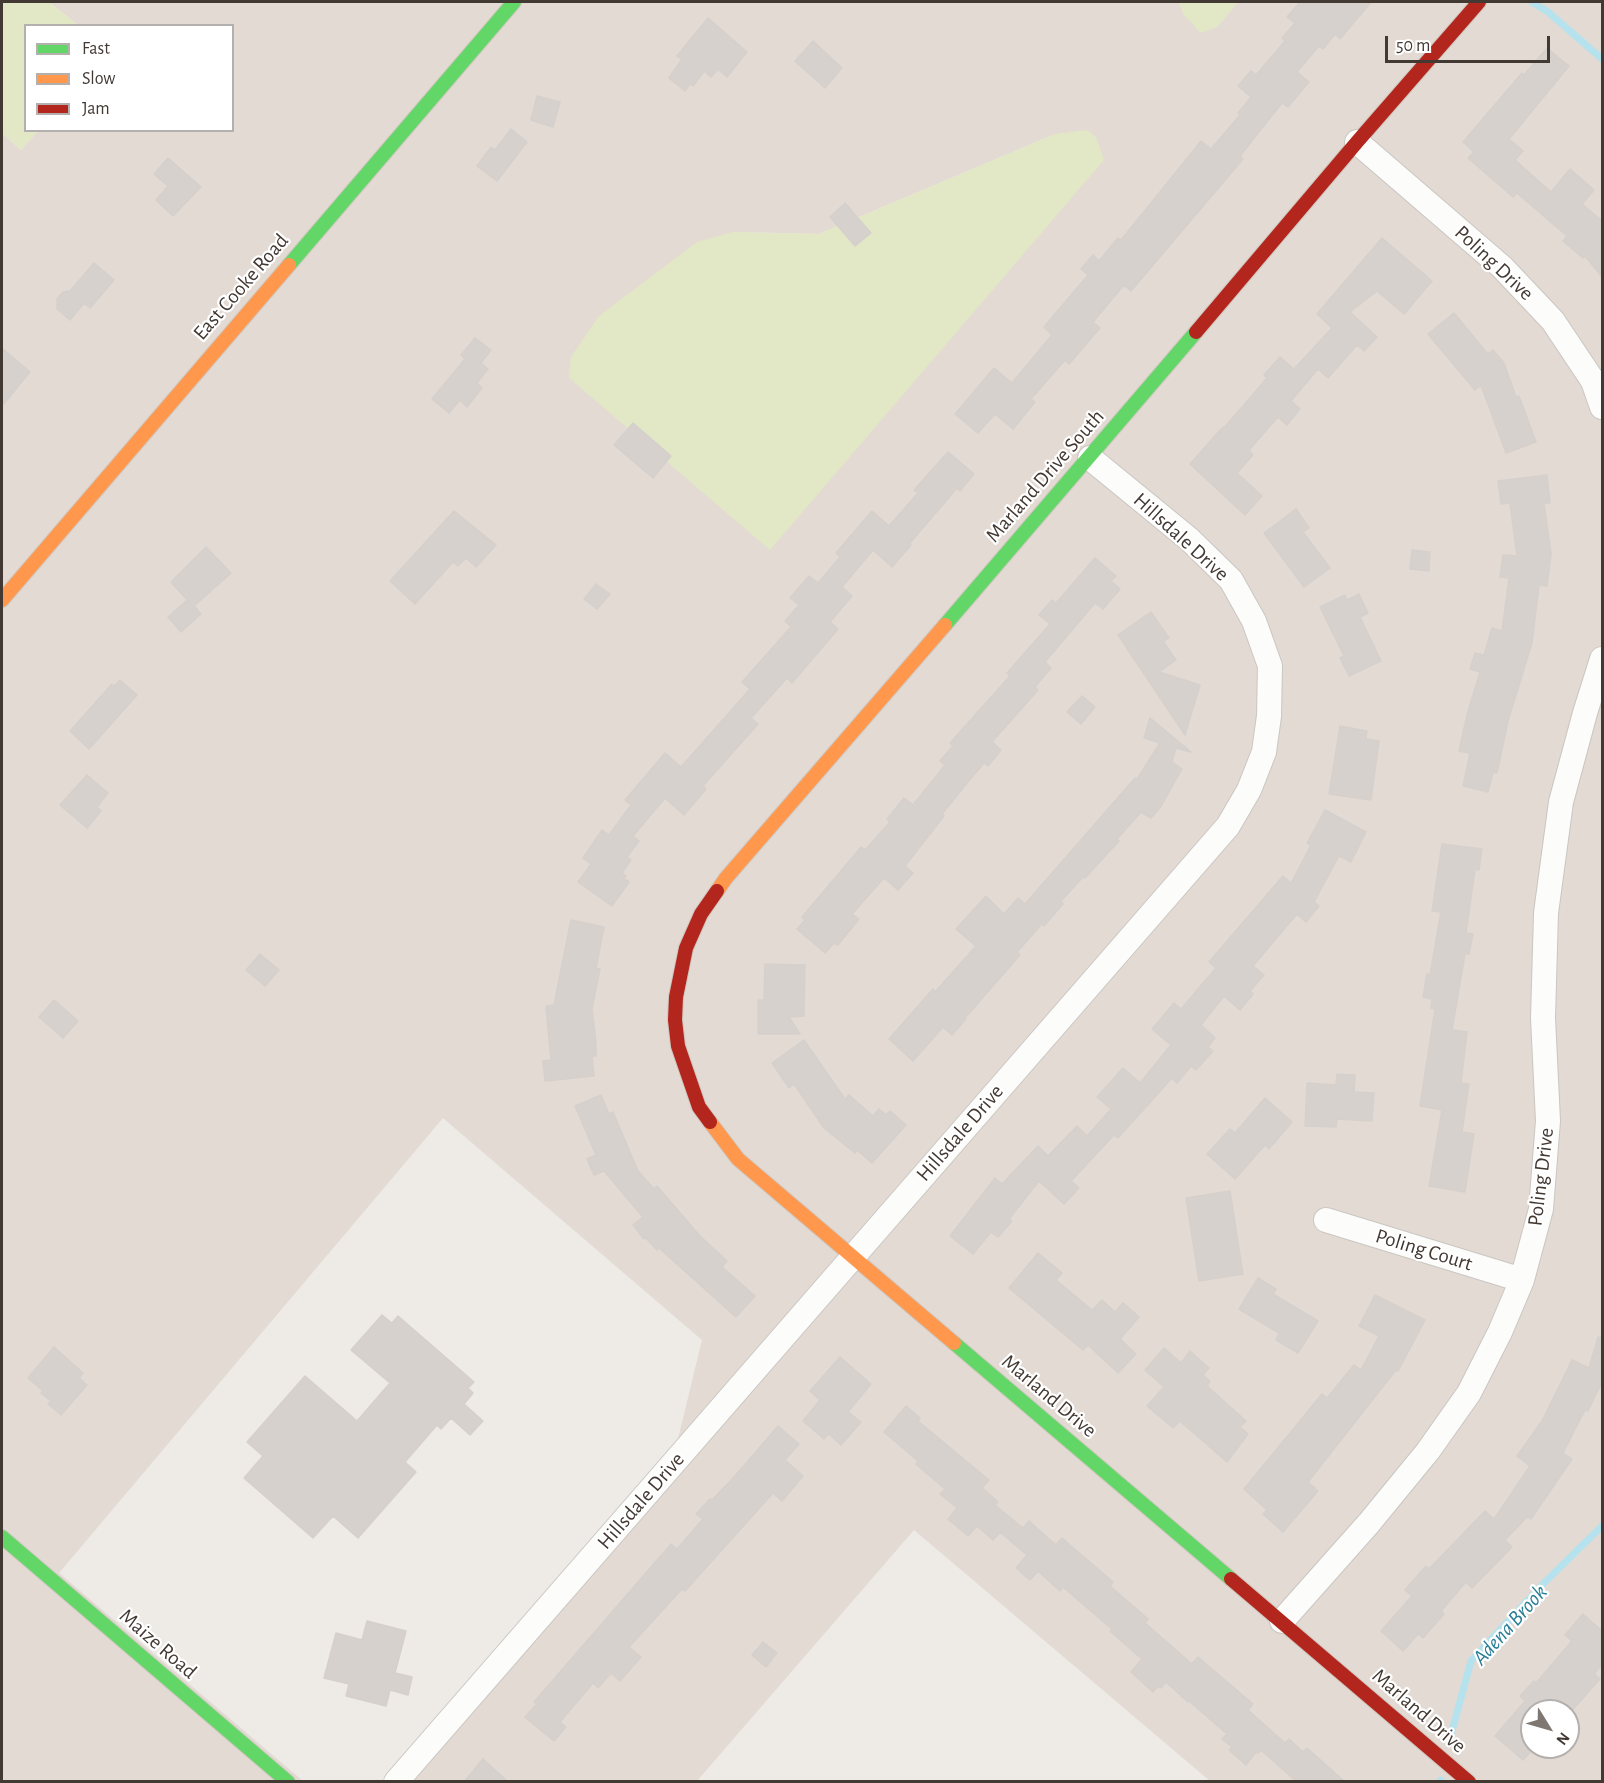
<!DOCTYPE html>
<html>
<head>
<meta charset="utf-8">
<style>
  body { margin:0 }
  #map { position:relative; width:1604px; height:1783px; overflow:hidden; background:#eeeae6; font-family:"Alegreya Sans",sans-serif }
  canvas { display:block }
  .frame { position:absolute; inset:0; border:3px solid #433933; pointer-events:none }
  .legend { position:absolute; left:24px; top:24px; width:210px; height:108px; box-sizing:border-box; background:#fff; border:2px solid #b4b0ad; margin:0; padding:8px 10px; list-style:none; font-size:18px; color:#433933 }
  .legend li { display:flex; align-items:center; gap:12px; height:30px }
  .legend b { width:30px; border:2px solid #b4b0ad }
  .north { position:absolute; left:1520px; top:1699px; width:60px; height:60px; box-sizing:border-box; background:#fff; border:2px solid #b4b0ad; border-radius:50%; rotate:127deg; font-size:16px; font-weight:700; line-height:24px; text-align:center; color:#433933 }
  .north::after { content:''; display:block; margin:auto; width:21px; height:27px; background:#7f7772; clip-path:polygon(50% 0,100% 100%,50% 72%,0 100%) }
  .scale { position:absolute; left:1385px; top:36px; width:165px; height:27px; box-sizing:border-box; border:3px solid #433933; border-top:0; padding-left:8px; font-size:18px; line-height:21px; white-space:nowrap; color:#433933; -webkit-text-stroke:4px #fff; paint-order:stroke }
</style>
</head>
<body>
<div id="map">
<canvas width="1604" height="1783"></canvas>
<div class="frame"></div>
<ul class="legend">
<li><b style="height:8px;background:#63d668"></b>Fast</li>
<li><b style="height:8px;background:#ff974d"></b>Slow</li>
<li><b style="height:8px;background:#b3261e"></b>Jam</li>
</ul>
<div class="north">N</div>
<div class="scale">50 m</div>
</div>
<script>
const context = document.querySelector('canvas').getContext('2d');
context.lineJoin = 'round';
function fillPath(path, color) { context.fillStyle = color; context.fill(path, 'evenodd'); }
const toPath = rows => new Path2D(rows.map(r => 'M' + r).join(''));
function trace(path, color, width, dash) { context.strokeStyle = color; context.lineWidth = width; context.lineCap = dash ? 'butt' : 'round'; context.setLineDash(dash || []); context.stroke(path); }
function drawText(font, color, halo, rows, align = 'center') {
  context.font = font + ' "Alegreya Sans",sans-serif'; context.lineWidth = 4.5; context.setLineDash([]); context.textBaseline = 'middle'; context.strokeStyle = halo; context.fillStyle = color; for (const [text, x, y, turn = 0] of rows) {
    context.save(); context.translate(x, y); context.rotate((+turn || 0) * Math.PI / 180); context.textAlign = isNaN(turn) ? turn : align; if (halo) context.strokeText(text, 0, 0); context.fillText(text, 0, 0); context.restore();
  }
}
fillPath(toPath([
  [49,2,1179,2,1184,15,1217,27,1238,2,1602,2,1602,1781,1210,1781,914,1530,697,1781,384,1781,677,1443,702,1340,443,1118,59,1573,303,1781,2,1781,2,133,21,150,38,131,232,130,232,26,78,25],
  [1055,134,572,357,733,232,819,234],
  [1532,1711,1568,1711,1568,1747,1532,1747]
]), '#e2dad3');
fillPath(toPath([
  [2,2,49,2,78,25,26,26,26,130,38,131,21,150,2,133],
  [1179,2,1238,2,1217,27,1201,33,1184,15],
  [1087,130,1096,137,1104,160,770,550,569,378,571,357,599,316,697,242,733,232,819,234,1055,134]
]), '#e2e8c5');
trace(toPath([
  [1532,2,1548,12,1602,59],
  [1449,1742,1471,1661,1544,1583,1602,1526],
  [1441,1782,1441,1780]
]), '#b5e2ed', 7);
const building = toPath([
  [1300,2,1371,2,1340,39,1335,34,1323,49,1319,46,1297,72,1309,82,1288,107,1282,103,1240,156,1243,159,1131,291,1124,285,1093,322,1100,328,1069,364,1065,360,1031,399,1035,402,1013,429,995,414,978,433,955,414,994,368,1012,383,1052,335,1044,327,1088,275,1081,269,1093,255,1099,261,1118,238,1121,240,1201,141,1211,149,1240,115,1238,113,1251,97,1238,86,1251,71,1256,75,1285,41,1282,38,1295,23,1287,17,1300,2],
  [708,18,747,52,727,77,718,69,711,77,704,71,693,86,690,84,685,91,669,78,682,59,677,56,708,18],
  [813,41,842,68,825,88,795,61,813,41],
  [1547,48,1569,66,1509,139,1523,151,1515,160,1551,192,1570,169,1594,190,1582,204,1602,221,1602,277,1585,256,1583,258,1563,241,1567,236,1517,193,1513,197,1468,158,1474,152,1463,142,1522,73,1524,75,1547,48],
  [537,96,560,102,553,127,531,120,537,96],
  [511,129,527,142,497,181,477,166,491,147,495,150,511,129],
  [168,158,201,187,173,216,156,200,168,186,154,174,168,158],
  [845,203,871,233,855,246,830,217,845,203],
  [1382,238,1432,281,1404,314,1377,291,1350,312,1377,337,1364,351,1357,345,1328,378,1318,369,1291,401,1300,409,1287,425,1278,417,1249,450,1253,455,1237,473,1262,496,1245,515,1190,464,1223,427,1224,428,1267,378,1264,375,1280,357,1294,369,1332,328,1317,314,1382,238],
  [94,263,114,280,90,308,84,303,70,320,57,309,57,299,63,292,70,291,94,263],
  [1454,313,1488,354,1493,350,1504,363,1516,397,1519,396,1536,442,1506,453,1481,385,1475,390,1428,334,1454,313],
  [475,338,491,350,481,363,488,369,477,383,482,388,467,407,460,400,449,413,432,399,465,359,461,355,475,338],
  [2,348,30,372,2,406,2,348],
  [633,423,671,456,653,478,614,445,633,423],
  [948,452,974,474,960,491,957,488,910,543,911,545,892,567,873,550,842,587,852,596,830,622,838,629,792,683,787,678,751,718,758,724,703,786,706,789,684,815,665,798,633,836,639,841,627,857,631,860,622,873,626,876,624,879,629,882,612,906,578,882,591,864,583,858,602,830,609,835,631,805,625,800,665,753,681,767,750,689,742,682,791,627,785,621,799,605,790,598,809,576,818,583,840,557,836,553,872,511,889,526,918,493,914,490,948,452],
  [1547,475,1550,503,1544,503,1551,554,1547,586,1539,585,1532,643,1508,721,1497,773,1493,772,1488,792,1463,786,1470,753,1459,751,1467,715,1480,672,1470,669,1475,653,1484,655,1492,628,1502,631,1509,578,1500,577,1503,555,1517,556,1510,503,1501,504,1498,481,1547,475],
  [1296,509,1309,528,1303,532,1330,568,1304,587,1264,533,1296,509],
  [454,511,496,545,476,567,466,558,458,566,453,562,415,604,390,581,454,511],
  [206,547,231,573,194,606,201,614,181,632,168,617,187,600,171,582,206,547],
  [1412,550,1430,552,1429,571,1410,569,1412,550],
  [1095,558,1116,576,1111,581,1120,589,1103,609,1095,603,1045,662,1051,668,1035,687,1038,690,992,742,1001,750,988,766,984,763,968,782,942,814,944,816,905,866,913,873,898,890,884,878,852,914,859,919,838,945,834,943,825,953,797,929,805,920,802,917,861,847,865,850,890,822,887,819,904,798,913,805,945,765,940,761,953,746,950,743,1010,676,1007,673,1050,624,1039,615,1052,600,1056,603,1095,558],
  [596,584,610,594,597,609,584,599,596,584],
  [1359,594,1368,613,1360,617,1381,661,1349,676,1340,658,1344,656,1320,607,1345,595,1347,600,1359,594],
  [1151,612,1169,638,1163,641,1176,660,1159,672,1200,685,1185,735,1118,635,1151,612],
  [120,680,137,695,89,749,70,731,112,684,114,686,120,680],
  [1082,696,1095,707,1081,724,1067,712,1082,696],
  [1150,718,1191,752,1176,748,1172,762,1182,769,1160,808,1151,818,1141,812,1117,839,1119,841,1085,878,1083,877,1061,901,1063,904,1044,926,1042,924,1017,952,1020,955,965,1018,966,1019,952,1035,943,1027,913,1061,889,1039,933,989,935,992,976,946,956,929,986,896,1004,914,1018,898,1025,904,1135,778,1137,779,1160,743,1144,738,1150,718],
  [1340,726,1367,731,1366,739,1379,741,1371,800,1329,794,1340,726],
  [87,775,108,793,97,807,101,811,87,828,60,805,87,775],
  [1325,810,1366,832,1351,862,1339,856,1314,902,1319,906,1306,922,1297,914,1253,966,1264,975,1250,991,1253,994,1240,1010,1224,996,1201,1025,1215,1038,1208,1047,1213,1051,1196,1070,1191,1066,1177,1083,1172,1078,1118,1138,1114,1135,1071,1181,1079,1188,1064,1204,1039,1181,1009,1219,1012,1221,998,1237,991,1232,973,1254,950,1236,995,1178,1002,1184,1038,1146,1048,1156,1077,1126,1087,1136,1111,1109,1097,1097,1123,1068,1140,1083,1171,1045,1152,1029,1174,1003,1181,1009,1216,968,1209,962,1283,876,1291,883,1311,845,1307,843,1325,810],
  [1442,844,1482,849,1479,870,1475,869,1466,933,1473,934,1469,954,1465,954,1452,1030,1467,1032,1461,1083,1469,1084,1462,1132,1474,1134,1465,1192,1429,1186,1442,1110,1420,1106,1435,1009,1431,1008,1432,999,1423,997,1427,974,1430,975,1441,912,1432,911,1442,844],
  [571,920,604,927,596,968,600,969,592,1008,596,1044,596,1056,592,1056,594,1076,545,1081,543,1061,551,1060,546,1006,554,1005,571,920],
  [260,954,279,970,265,986,246,970,260,954],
  [765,964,805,965,804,1016,789,1017,800,1034,758,1034,758,1000,764,1000,765,964],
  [54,1000,78,1021,63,1038,39,1017,54,1000],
  [804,1040,845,1099,849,1095,873,1116,879,1109,886,1115,890,1111,906,1125,872,1163,857,1150,855,1153,824,1128,794,1084,789,1088,772,1063,804,1040],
  [1337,1074,1355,1075,1354,1092,1374,1093,1372,1121,1337,1119,1336,1127,1305,1126,1307,1083,1336,1085,1337,1074],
  [601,1095,609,1114,613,1112,638,1171,654,1189,657,1186,700,1236,727,1261,722,1267,755,1296,736,1317,659,1248,657,1250,646,1238,644,1239,633,1225,643,1217,604,1171,594,1175,587,1159,596,1155,575,1106,601,1095],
  [1265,1098,1292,1122,1269,1149,1265,1145,1235,1179,1207,1154,1230,1129,1235,1133,1265,1098],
  [1230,1191,1243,1274,1199,1281,1186,1198,1230,1191],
  [1038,1253,1062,1273,1056,1280,1092,1310,1102,1300,1115,1312,1123,1303,1139,1317,1120,1339,1136,1354,1118,1373,1088,1345,1083,1350,1009,1288,1038,1253],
  [1258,1278,1276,1289,1273,1294,1318,1321,1298,1353,1276,1340,1279,1333,1239,1309,1258,1278],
  [1375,1295,1425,1320,1398,1371,1396,1370,1308,1482,1318,1491,1283,1532,1263,1514,1267,1510,1244,1489,1322,1394,1327,1398,1354,1365,1361,1370,1379,1336,1359,1326,1375,1295],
  [382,1315,392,1323,398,1316,474,1382,468,1388,473,1393,464,1404,483,1421,470,1435,451,1418,441,1429,437,1425,405,1462,416,1472,358,1538,333,1516,313,1538,244,1478,263,1456,247,1442,305,1376,357,1421,390,1383,351,1350,382,1315],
  [1598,1337,1602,1338,1602,1382,1588,1411,1585,1410,1563,1453,1572,1459,1531,1519,1528,1516,1505,1540,1512,1547,1472,1588,1466,1582,1441,1611,1444,1614,1423,1638,1418,1634,1403,1651,1381,1631,1412,1596,1405,1590,1426,1566,1429,1569,1485,1511,1494,1519,1530,1466,1517,1456,1542,1421,1572,1360,1589,1368,1598,1337],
  [54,1347,83,1373,79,1378,87,1385,61,1415,48,1404,51,1401,41,1393,43,1391,28,1378,54,1347],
  [1164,1348,1181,1363,1190,1351,1209,1368,1203,1375,1210,1381,1207,1386,1246,1421,1240,1427,1248,1434,1227,1462,1180,1421,1173,1428,1147,1406,1164,1387,1145,1370,1164,1348],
  [840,1357,871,1384,848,1412,861,1422,841,1445,829,1434,824,1439,803,1421,820,1400,810,1391,840,1357],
  [906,1406,920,1418,918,1421,989,1480,982,1488,998,1502,995,1505,1023,1528,1029,1521,1056,1545,1062,1538,1113,1582,1110,1586,1148,1619,1145,1623,1192,1664,1198,1657,1253,1704,1248,1710,1285,1743,1289,1739,1303,1752,1307,1748,1345,1782,1297,1782,1261,1750,1258,1753,1257,1751,1246,1765,1229,1750,1232,1747,1222,1739,1227,1734,1189,1701,1188,1702,1166,1682,1161,1688,1158,1686,1153,1692,1131,1672,1142,1659,1110,1631,1112,1629,1063,1587,1060,1591,1038,1571,1030,1580,1016,1568,1027,1555,1000,1532,993,1540,977,1526,968,1536,948,1519,957,1508,940,1494,945,1489,916,1464,918,1461,884,1432,906,1406],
  [778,1426,799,1444,785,1460,803,1476,782,1501,773,1493,685,1591,682,1589,629,1647,641,1657,620,1681,611,1673,598,1688,593,1683,560,1722,566,1727,554,1741,525,1717,537,1704,534,1702,671,1544,677,1549,703,1519,696,1514,710,1499,712,1500,735,1476,778,1426],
  [1583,1614,1602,1631,1602,1664,1594,1674,1600,1679,1568,1715,1568,1708,1565,1711,1532,1711,1532,1750,1523,1760,1495,1736,1525,1701,1520,1696,1534,1681,1536,1683,1572,1641,1565,1635,1583,1614],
  [367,1621,406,1631,395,1673,412,1677,408,1695,390,1690,386,1706,346,1696,349,1684,324,1678,336,1633,362,1640,367,1621],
  [763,1642,777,1653,766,1667,752,1655,763,1642],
  [483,1759,508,1782,464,1782,483,1759]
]);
fillPath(building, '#d6d1cd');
trace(building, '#d6d0cc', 1.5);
const street = toPath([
  [1357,142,1502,267,1553,321,1593,381,1602,407],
  [1326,1220,1522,1280],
  [1282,1621,1369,1523,1428,1451,1469,1393,1500,1332,1522,1280,1541,1209,1548,1121,1543,1018,1546,913,1561,802,1585,713,1602,659],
  [396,1782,1228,826,1249,790,1264,752,1269,716,1270,666,1254,621,1231,580,1189,539,1090,458]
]);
const fast = toPath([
  [289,265,514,2],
  [945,625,1196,332],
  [954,1343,1231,1579],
  [2,1537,288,1782]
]);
const slow = toPath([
  [2,600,289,265],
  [717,891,726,878,945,625],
  [710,1122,738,1159,954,1343]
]);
const jam = toPath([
  [1196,332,1357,142,1479,2],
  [710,1122,699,1107,678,1046,675,1020,676,997,686,948,701,914,717,891],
  [1231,1579,1469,1782]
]);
trace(street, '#cac6c2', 26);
trace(fast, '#cfc7be', 16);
trace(slow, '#cfc7be', 16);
trace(jam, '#cfc7be', 16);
trace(street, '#fcfcfb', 24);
trace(fast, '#63d668', 14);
trace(slow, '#ff974d', 14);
trace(jam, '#b3261e', 14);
drawText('21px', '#433933', '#fff', [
  ["Poling Drive",1494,263,43],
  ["East Cooke Road",241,287,-49],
  ["Marland Drive South",1045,476,-49],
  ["Hillsdale Drive",1181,537,42],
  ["Hillsdale Drive",960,1133,-49],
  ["Poling Drive",1541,1177,-83],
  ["Poling Court",1424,1250,17],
  ["Marland Drive",1049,1396,40],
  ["Hillsdale Drive",641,1501,-49],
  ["Maize Road",158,1644,41],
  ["Marland Drive",1419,1711,41]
]);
drawText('italic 22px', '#287f96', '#fff', [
  ["Adena Brook",1510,1625,-48]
]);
</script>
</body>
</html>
